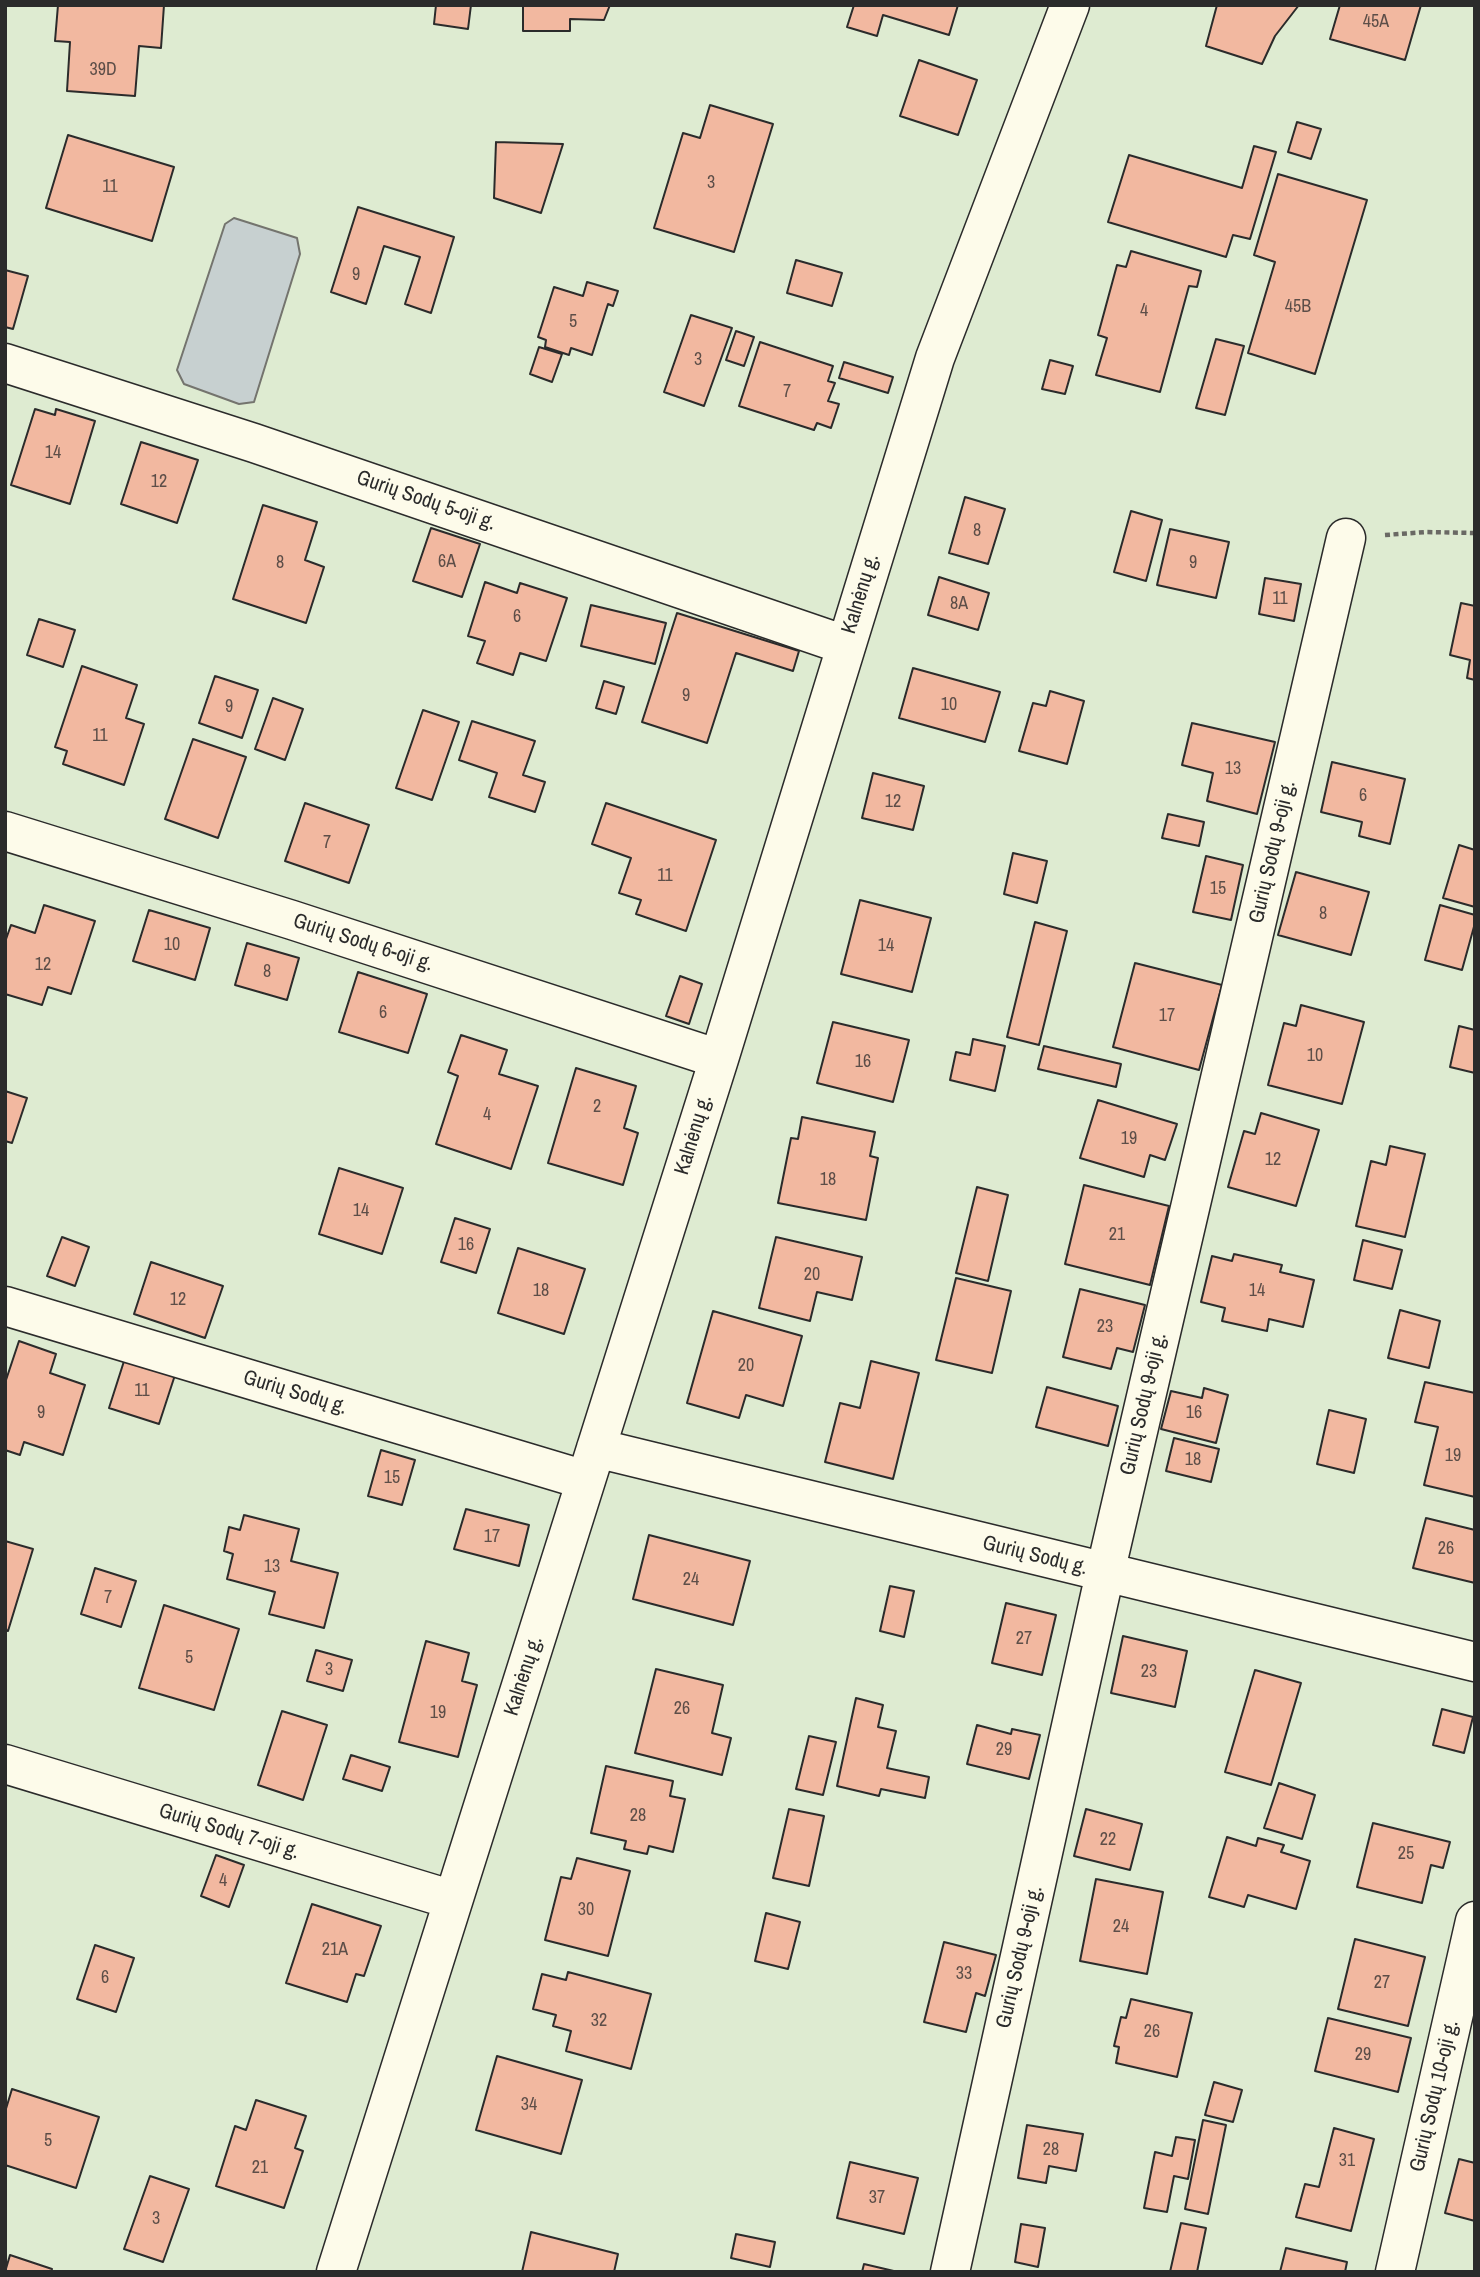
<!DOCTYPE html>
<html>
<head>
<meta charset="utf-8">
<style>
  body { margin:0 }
  #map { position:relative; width:1480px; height:2277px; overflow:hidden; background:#fdfbea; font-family:"Archivo Narrow",sans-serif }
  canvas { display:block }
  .frame { position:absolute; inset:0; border:7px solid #2b2b2b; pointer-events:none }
</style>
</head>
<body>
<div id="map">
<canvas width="1480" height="2277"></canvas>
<div class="frame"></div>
</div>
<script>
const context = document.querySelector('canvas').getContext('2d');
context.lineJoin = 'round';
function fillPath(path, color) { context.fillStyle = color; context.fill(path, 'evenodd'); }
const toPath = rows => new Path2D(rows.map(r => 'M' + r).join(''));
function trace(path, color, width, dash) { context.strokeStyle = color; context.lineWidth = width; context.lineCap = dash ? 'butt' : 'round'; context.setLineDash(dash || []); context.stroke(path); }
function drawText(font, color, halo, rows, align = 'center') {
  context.font = font + ' "Archivo Narrow",sans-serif'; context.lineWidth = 5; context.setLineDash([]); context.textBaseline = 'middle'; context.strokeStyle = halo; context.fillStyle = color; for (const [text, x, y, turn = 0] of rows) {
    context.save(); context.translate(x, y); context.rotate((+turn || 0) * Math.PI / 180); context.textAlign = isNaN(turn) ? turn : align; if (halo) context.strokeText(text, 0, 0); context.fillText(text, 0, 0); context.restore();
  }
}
const green = toPath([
  [5,5,1475,5,1475,2272,5,2272,5,5]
]);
fillPath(green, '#deebd1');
trace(green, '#74746e', 2);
const water = toPath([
  [234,218,297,238,300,254,254,402,239,404,184,384,177,370,225,224,234,218]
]);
fillPath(water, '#c7d0d0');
trace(water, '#74746e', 2);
const building = toPath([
  [58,5,164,5,161,48,139,46,135,96,67,91,70,42,55,41,58,5],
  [436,5,471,5,468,29,434,24,436,5],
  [523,5,610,5,604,20,570,19,570,31,523,31,523,5],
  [854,5,958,5,949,35,883,15,877,36,847,27,854,5],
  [1217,5,1299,5,1275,36,1262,64,1206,46,1217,5],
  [1340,5,1421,5,1405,60,1330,39,1340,5],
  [919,60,977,80,958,135,900,116,919,60],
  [710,105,773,124,734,252,654,228,683,133,700,138,710,105],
  [1297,122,1321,129,1311,159,1288,152,1297,122],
  [68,135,174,167,152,241,46,208,68,135],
  [496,142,563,144,541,213,494,198,496,142],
  [1254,146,1276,152,1250,239,1233,235,1226,257,1108,222,1129,155,1242,188,1254,146],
  [1278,174,1367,200,1315,374,1248,353,1275,262,1254,255,1278,174],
  [358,207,454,237,431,313,405,304,420,257,384,246,366,304,331,292,358,207],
  [1131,251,1201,271,1197,287,1189,286,1160,392,1096,375,1107,338,1098,335,1117,265,1126,267,1131,251],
  [796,260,842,273,832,306,787,293,796,260],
  [5,270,28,276,13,329,5,327,5,270],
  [587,282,618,291,613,306,608,304,592,355,571,348,569,355,545,347,546,340,538,337,554,287,583,296,587,282],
  [691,315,732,328,704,406,664,392,691,315],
  [736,331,754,337,744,366,726,360,736,331],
  [1216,339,1244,346,1225,415,1196,408,1216,339],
  [760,342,833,366,828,381,835,383,828,401,839,404,831,428,817,423,814,430,739,406,760,342],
  [539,347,562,354,552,382,530,374,539,347],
  [1050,360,1073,366,1065,394,1042,389,1050,360],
  [844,362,893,377,888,393,839,378,844,362],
  [35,409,55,415,56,409,95,421,70,504,11,485,35,409],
  [141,442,198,460,177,523,121,504,141,442],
  [965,497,1005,509,988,564,949,553,965,497],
  [263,505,317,522,305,560,324,567,306,623,233,599,263,505],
  [1131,511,1162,520,1146,581,1114,572,1131,511],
  [431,528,480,544,462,597,413,581,431,528],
  [1170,529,1229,542,1216,598,1157,585,1170,529],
  [939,577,989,593,978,630,928,615,939,577],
  [1265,578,1301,584,1294,621,1259,614,1265,578],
  [485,582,517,593,520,583,567,598,546,661,520,653,513,675,477,663,485,641,468,636,485,582],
  [1461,603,1475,606,1475,680,1467,678,1470,660,1450,655,1461,603],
  [591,605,666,623,655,664,581,646,591,605],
  [677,613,799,651,793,671,736,653,707,743,642,722,677,613],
  [39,619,75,630,63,667,27,655,39,619],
  [82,666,137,685,126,718,144,724,124,785,63,764,67,751,55,747,82,666],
  [913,668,1000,692,985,742,899,718,913,668],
  [215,676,258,690,242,738,199,723,215,676],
  [604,681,624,687,616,714,596,708,604,681],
  [1050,691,1084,701,1067,764,1019,751,1033,703,1046,706,1050,691],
  [273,698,303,709,285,760,255,749,273,698],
  [423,710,459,722,432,800,396,788,423,710],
  [472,721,535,741,523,775,545,782,535,812,489,797,497,773,459,760,472,721],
  [1192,723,1275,742,1257,814,1207,801,1213,773,1182,765,1192,723],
  [193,739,246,757,218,838,165,819,193,739],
  [1332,762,1405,779,1390,844,1359,836,1362,822,1321,812,1332,762],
  [873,773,924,786,913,830,862,818,873,773],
  [305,803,369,825,349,883,285,861,305,803],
  [606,803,716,840,686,931,636,914,641,900,619,893,631,858,592,844,606,803],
  [1168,814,1204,822,1199,846,1162,838,1168,814],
  [1459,845,1475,850,1475,907,1443,898,1459,845],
  [1013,853,1047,861,1037,903,1004,894,1013,853],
  [1206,856,1243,865,1231,920,1193,912,1206,856],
  [1296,872,1369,892,1351,955,1278,935,1296,872],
  [860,900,931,918,912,992,841,974,860,900],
  [44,905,95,921,71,994,48,987,42,1005,5,994,5,942,11,925,35,933,44,905],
  [1440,905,1475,915,1475,923,1462,970,1425,960,1440,905],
  [149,910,210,928,195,980,133,961,149,910],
  [1035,922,1067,931,1039,1045,1007,1037,1035,922],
  [247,943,299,958,287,1000,235,985,247,943],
  [1135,963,1222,985,1199,1070,1113,1047,1135,963],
  [358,972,427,994,408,1053,339,1032,358,972],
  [680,976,702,984,689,1024,666,1016,680,976],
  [1301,1005,1364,1022,1342,1104,1268,1085,1284,1023,1296,1026,1301,1005],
  [833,1022,909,1040,893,1102,817,1083,833,1022],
  [1459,1026,1475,1030,1475,1073,1450,1067,1459,1026],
  [461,1035,507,1050,499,1074,538,1086,511,1169,436,1144,458,1076,448,1072,461,1035],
  [973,1039,1005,1046,995,1091,950,1080,956,1052,970,1055,973,1039],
  [1044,1046,1121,1064,1116,1087,1038,1069,1044,1046],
  [576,1068,636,1086,624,1128,638,1133,623,1185,548,1163,576,1068],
  [5,1091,27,1098,12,1143,5,1141,5,1091],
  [1098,1100,1177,1124,1165,1160,1150,1155,1144,1177,1080,1158,1098,1100],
  [1261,1113,1319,1130,1296,1206,1228,1187,1244,1131,1255,1134,1261,1113],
  [802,1117,875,1132,870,1156,878,1158,866,1220,778,1203,791,1138,798,1139,802,1117],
  [1390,1146,1425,1154,1405,1237,1356,1226,1371,1161,1386,1165,1390,1146],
  [339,1168,403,1188,382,1254,319,1234,339,1168],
  [1084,1185,1169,1206,1150,1285,1065,1264,1084,1185],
  [977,1187,1008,1195,988,1281,956,1273,977,1187],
  [455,1218,490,1229,476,1273,441,1262,455,1218],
  [62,1237,89,1247,75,1286,47,1276,62,1237],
  [776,1237,862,1257,852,1300,817,1292,810,1321,759,1308,776,1237],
  [1363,1240,1402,1250,1392,1289,1354,1280,1363,1240],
  [518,1248,585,1269,564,1334,498,1313,518,1248],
  [1234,1254,1282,1265,1280,1272,1314,1280,1303,1327,1269,1319,1267,1331,1222,1321,1225,1308,1201,1302,1212,1256,1232,1261,1234,1254],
  [151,1262,223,1286,205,1338,134,1314,151,1262],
  [956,1278,1011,1291,992,1373,936,1360,956,1278],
  [1080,1289,1145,1305,1133,1352,1117,1348,1111,1369,1063,1357,1080,1289],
  [1400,1310,1440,1321,1429,1368,1388,1358,1400,1310],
  [713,1311,802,1336,783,1406,746,1395,739,1418,687,1403,713,1311],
  [19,1341,56,1354,50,1373,85,1385,63,1455,24,1442,20,1455,5,1450,5,1383,19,1341],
  [125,1358,175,1375,159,1424,109,1408,125,1358],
  [871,1361,919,1373,893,1479,825,1462,840,1403,860,1408,871,1361],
  [1425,1382,1475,1393,1475,1497,1424,1485,1438,1427,1415,1422,1425,1382],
  [1047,1387,1118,1406,1108,1446,1036,1427,1047,1387],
  [1204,1388,1228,1395,1216,1443,1161,1429,1171,1391,1202,1398,1204,1388],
  [1329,1410,1366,1419,1354,1473,1317,1464,1329,1410],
  [1174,1438,1219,1449,1211,1482,1166,1471,1174,1438],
  [381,1450,415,1460,402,1505,368,1496,381,1450],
  [466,1509,529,1525,519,1566,454,1549,466,1509],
  [244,1515,299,1529,291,1561,338,1573,324,1628,269,1614,275,1592,227,1579,233,1554,224,1551,229,1527,240,1530,244,1515],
  [1426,1518,1475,1530,1475,1583,1413,1568,1426,1518],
  [649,1535,750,1561,733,1625,633,1599,649,1535],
  [5,1541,33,1549,8,1631,5,1630,5,1541],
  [95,1568,136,1581,121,1627,81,1614,95,1568],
  [890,1586,914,1591,904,1637,880,1631,890,1586],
  [1006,1603,1056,1615,1042,1675,992,1663,1006,1603],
  [164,1605,239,1629,214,1710,139,1688,164,1605],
  [1123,1636,1187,1651,1175,1707,1111,1693,1123,1636],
  [426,1641,469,1653,462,1681,477,1685,458,1757,399,1742,426,1641],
  [316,1650,352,1660,343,1691,307,1681,316,1650],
  [656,1669,723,1685,712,1733,731,1738,722,1775,635,1753,656,1669],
  [1255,1670,1301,1683,1271,1785,1225,1772,1255,1670],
  [856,1698,883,1705,878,1727,896,1731,887,1768,929,1777,925,1798,881,1789,879,1796,837,1786,856,1698],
  [1442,1709,1473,1717,1464,1753,1433,1745,1442,1709],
  [282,1711,327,1725,303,1800,258,1785,282,1711],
  [977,1725,1011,1734,1012,1729,1040,1735,1029,1779,967,1764,977,1725],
  [809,1736,836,1742,823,1795,796,1789,809,1736],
  [351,1755,390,1767,382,1791,343,1779,351,1755],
  [606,1766,673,1781,670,1796,685,1799,673,1852,649,1846,647,1854,624,1849,626,1841,591,1833,606,1766],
  [1279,1783,1315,1795,1302,1839,1264,1828,1279,1783],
  [789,1809,824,1816,809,1886,773,1878,789,1809],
  [1086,1809,1142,1824,1130,1870,1074,1856,1086,1809],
  [1373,1823,1450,1842,1443,1868,1431,1865,1422,1903,1357,1887,1373,1823],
  [1227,1837,1256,1846,1258,1838,1284,1845,1281,1852,1310,1861,1296,1909,1248,1895,1244,1907,1209,1897,1227,1837],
  [216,1855,244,1865,229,1907,201,1896,216,1855],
  [577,1858,630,1871,608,1956,545,1940,561,1877,571,1879,577,1858],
  [1096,1879,1163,1892,1147,1974,1080,1961,1096,1879],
  [312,1904,381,1926,364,1976,356,1974,347,2002,286,1983,312,1904],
  [766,1913,800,1922,788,1969,755,1961,766,1913],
  [1355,1939,1425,1957,1408,2026,1338,2009,1355,1939],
  [944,1942,996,1955,985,1996,976,1993,966,2032,924,2022,944,1942],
  [95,1945,134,1958,116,2012,77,1999,95,1945],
  [568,1972,651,1994,631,2069,566,2051,571,2031,553,2026,556,2015,533,2009,542,1974,566,1980,568,1972],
  [1131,1999,1192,2013,1177,2077,1116,2063,1119,2047,1114,2046,1121,2017,1126,2018,1131,1999],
  [1328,2018,1411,2038,1398,2092,1315,2071,1328,2018],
  [497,2056,582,2080,561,2154,476,2130,497,2056],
  [1214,2082,1242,2090,1233,2122,1205,2115,1214,2082],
  [12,2089,99,2117,76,2188,5,2165,5,2112,12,2089],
  [256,2100,306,2116,295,2148,303,2151,284,2208,216,2186,235,2126,246,2130,256,2100],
  [1203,2120,1226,2125,1208,2214,1185,2209,1203,2120],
  [1027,2125,1083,2134,1076,2171,1049,2166,1046,2183,1018,2178,1027,2125],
  [1334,2128,1374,2139,1351,2231,1296,2217,1305,2184,1319,2187,1334,2128],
  [1176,2137,1195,2140,1188,2179,1174,2176,1167,2212,1144,2208,1155,2152,1172,2156,1176,2137],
  [1459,2159,1475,2163,1475,2221,1445,2213,1459,2159],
  [850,2162,918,2178,904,2234,837,2218,850,2162],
  [150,2176,189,2189,163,2262,124,2249,150,2176],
  [1181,2223,1206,2228,1197,2272,1170,2272,1181,2223],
  [1021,2224,1045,2228,1038,2267,1015,2262,1021,2224],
  [531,2232,618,2254,614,2272,522,2272,531,2232],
  [736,2234,775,2242,770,2267,731,2258,736,2234],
  [1286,2248,1347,2262,1345,2272,1280,2272,1286,2248],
  [10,2255,52,2269,51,2272,5,2272,10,2255],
  [864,2264,898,2272,862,2272,864,2264]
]);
fillPath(building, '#f2b8a0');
trace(building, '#2b2b2b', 2);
const minor = toPath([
  [5,363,254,443,845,645],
  [5,831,292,920,719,1059],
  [5,1306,585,1480],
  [596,1448,1475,1662],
  [5,1764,453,1900],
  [336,2272,719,1059,935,358,1070,5],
  [950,2272,1105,1573,1346,538],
  [1395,2272,1475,1921]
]);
trace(minor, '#2b2b2b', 41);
trace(toPath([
  [1385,535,1426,532,1475,533]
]), '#6a6964', 4.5, [5, 3.5]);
trace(minor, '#fdfbea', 38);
drawText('18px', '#5d4e48', null, [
  ["45A",1376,22],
  ["39D",103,70],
  ["3",711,183],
  ["11",110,187],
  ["9",356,275],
  ["45B",1298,307],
  ["4",1144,311],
  ["5",573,322],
  ["3",698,360],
  ["7",787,392],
  ["14",53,453],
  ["12",159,482],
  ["8",977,531],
  ["6A",447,562],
  ["8",280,563],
  ["9",1193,563],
  ["11",1280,599],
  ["8A",959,604],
  ["6",517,617],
  ["9",686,696],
  ["10",949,705],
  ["9",229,707],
  ["11",100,736],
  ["13",1233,769],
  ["6",1363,796],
  ["12",893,802],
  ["7",327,843],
  ["11",665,876],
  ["15",1218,889],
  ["8",1323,914],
  ["10",172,945],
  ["14",886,946],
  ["12",43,965],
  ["8",267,972],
  ["6",383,1013],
  ["17",1167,1016],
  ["10",1315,1056],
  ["16",863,1062],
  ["2",597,1107],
  ["4",487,1115],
  ["19",1129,1139],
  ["12",1273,1160],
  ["18",828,1180],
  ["14",361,1211],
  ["21",1117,1235],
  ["16",466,1245],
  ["20",812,1275],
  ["18",541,1291],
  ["14",1257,1291],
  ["12",178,1300],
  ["23",1105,1327],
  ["20",746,1366],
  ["11",142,1391],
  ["9",41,1413],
  ["16",1194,1413],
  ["19",1453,1456],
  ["18",1193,1460],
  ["15",392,1478],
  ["17",492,1537],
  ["26",1446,1549],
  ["13",272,1567],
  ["24",691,1580],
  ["7",108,1598],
  ["27",1024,1639],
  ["5",189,1658],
  ["3",329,1670],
  ["23",1149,1672],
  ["26",682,1709],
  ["19",438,1713],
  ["29",1004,1750],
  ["28",638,1816],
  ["22",1108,1840],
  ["25",1406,1854],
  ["4",223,1881],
  ["30",586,1910],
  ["24",1121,1927],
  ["21A",335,1950],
  ["33",964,1974],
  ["6",105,1978],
  ["27",1382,1983],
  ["32",599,2021],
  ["26",1152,2032],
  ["29",1363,2055],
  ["34",529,2105],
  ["5",48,2141],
  ["28",1051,2150],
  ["31",1347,2161],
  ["21",260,2168],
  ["37",877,2198],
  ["3",156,2219]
]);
drawText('21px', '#2b2b2b', '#fdfbea', [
  ["Gurių Sodų 5-oji g.",426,501,19],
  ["Kalnėnų g.",861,594,-73],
  ["Gurių Sodų 9-oji g.",1273,852,-77],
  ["Gurių Sodų 6-oji g.",363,943,18],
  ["Kalnėnų g.",694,1135,-73],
  ["Gurių Sodų g.",295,1393,17],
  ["Gurių Sodų 9-oji g.",1144,1404,-77],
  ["Gurių Sodų g.",1035,1556,14],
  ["Kalnėnų g.",524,1676,-72],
  ["Gurių Sodų 7-oji g.",229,1832,17],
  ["Gurių Sodų 9-oji g.",1020,1957,-77],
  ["Gurių Sodų 10-oji g.",1435,2096,-77]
]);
</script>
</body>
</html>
